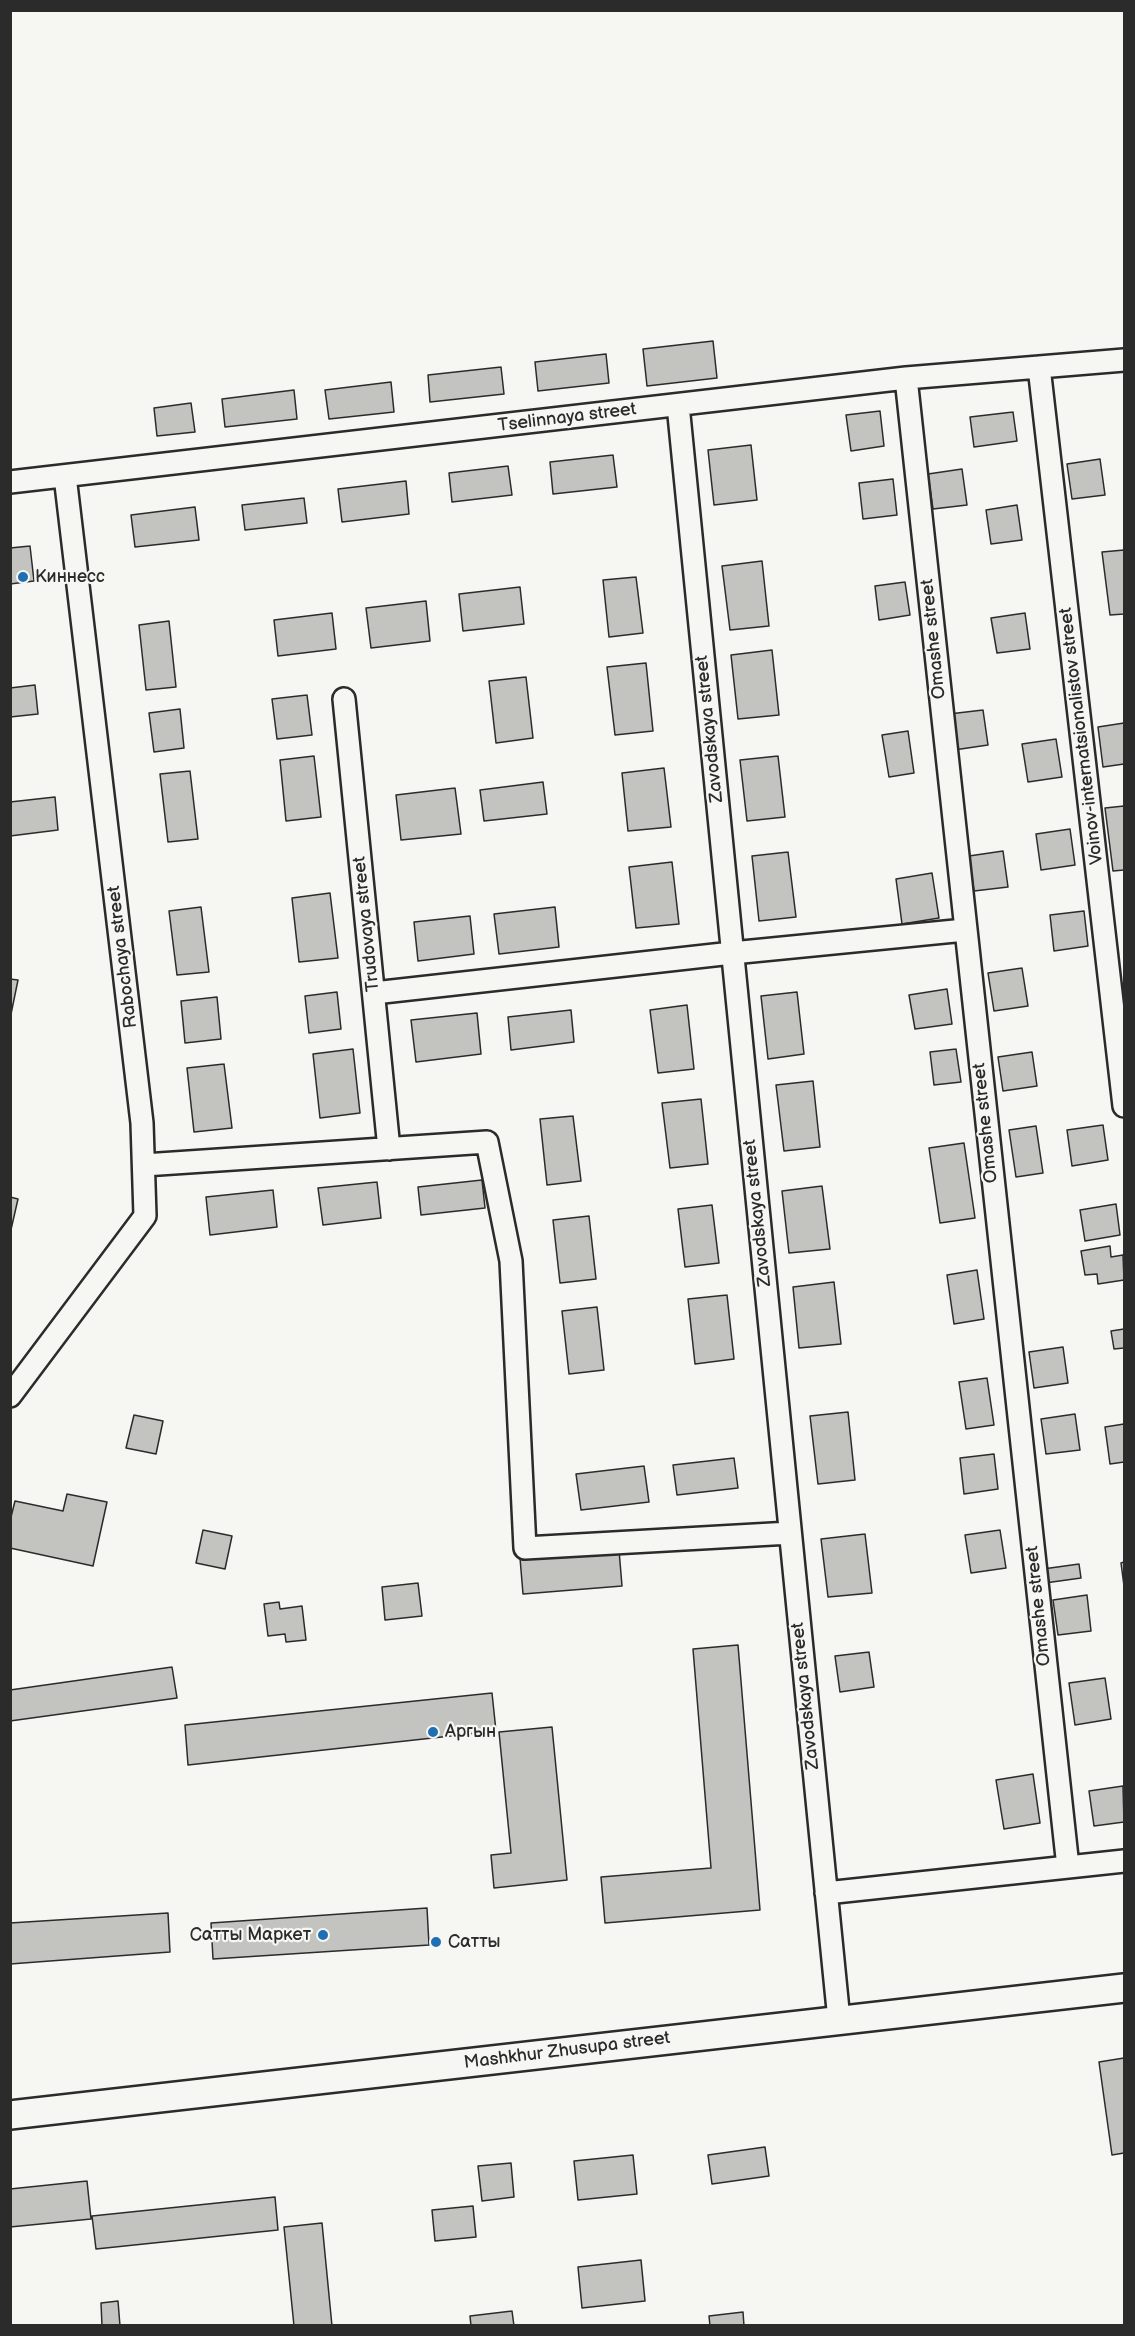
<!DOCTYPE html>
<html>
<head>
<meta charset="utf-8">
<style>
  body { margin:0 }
  #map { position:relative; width:1135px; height:2336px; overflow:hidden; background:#f6f6f2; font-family:"Balsamiq Sans",sans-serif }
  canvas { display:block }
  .frame { position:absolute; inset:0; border:12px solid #2b2b2b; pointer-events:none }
</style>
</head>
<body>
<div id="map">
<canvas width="1135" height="2336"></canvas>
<div class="frame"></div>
</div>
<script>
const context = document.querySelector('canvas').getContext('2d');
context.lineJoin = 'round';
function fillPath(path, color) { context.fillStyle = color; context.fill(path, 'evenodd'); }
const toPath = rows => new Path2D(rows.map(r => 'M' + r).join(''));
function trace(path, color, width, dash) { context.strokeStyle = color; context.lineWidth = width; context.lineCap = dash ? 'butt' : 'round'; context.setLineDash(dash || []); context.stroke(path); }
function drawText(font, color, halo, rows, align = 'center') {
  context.font = font + ' "Balsamiq Sans",sans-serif'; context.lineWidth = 4.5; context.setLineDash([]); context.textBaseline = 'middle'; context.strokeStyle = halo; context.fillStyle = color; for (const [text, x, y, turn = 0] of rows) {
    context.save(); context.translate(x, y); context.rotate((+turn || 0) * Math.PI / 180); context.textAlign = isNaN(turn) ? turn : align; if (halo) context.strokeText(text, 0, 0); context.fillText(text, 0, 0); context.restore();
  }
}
const building = toPath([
  [713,341,717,378,647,386,643,349,713,341],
  [606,354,609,383,538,391,535,362,606,354],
  [501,367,504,394,430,402,428,375,501,367],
  [391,382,394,412,329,419,325,390,391,382],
  [294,390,297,419,225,427,222,399,294,390],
  [191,403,195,432,157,436,154,408,191,403],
  [880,411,884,446,851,451,846,415,880,411],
  [1013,412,1017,441,974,447,970,417,1013,412],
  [751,445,757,500,714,505,708,450,751,445],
  [613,455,617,487,553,494,550,462,613,455],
  [1100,459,1105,495,1072,499,1067,464,1100,459],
  [508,466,512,495,452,502,449,473,508,466],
  [962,469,967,505,933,509,928,474,962,469],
  [893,479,897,515,863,519,859,483,893,479],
  [406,481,409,514,342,522,338,489,406,481],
  [304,498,307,523,245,530,242,505,304,498],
  [1017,505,1022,540,991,544,986,510,1017,505],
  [195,507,199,540,135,547,131,515,195,507],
  [30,546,34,581,10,584,10,548,30,546],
  [1124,550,1124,614,1110,615,1102,552,1124,550],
  [762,561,769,626,730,630,722,566,762,561],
  [636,577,643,633,609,637,603,580,636,577],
  [905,582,910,615,879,620,875,586,905,582],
  [520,587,524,624,463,631,459,594,520,587],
  [426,601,430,641,371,648,366,608,426,601],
  [332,613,336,649,278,656,274,620,332,613],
  [1025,613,1030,649,997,653,991,618,1025,613],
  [169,621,176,687,146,690,139,625,169,621],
  [772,650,779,715,738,719,731,655,772,650],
  [646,663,653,731,615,735,607,667,646,663],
  [526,677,533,738,496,743,489,681,526,677],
  [35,685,38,714,10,717,10,688,35,685],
  [307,695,312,735,277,739,272,699,307,695],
  [180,709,184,748,154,752,149,713,180,709],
  [983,710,988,745,954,750,949,714,983,710],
  [1124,723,1124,764,1103,767,1098,727,1124,723],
  [908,731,914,773,889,777,882,735,908,731],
  [1056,739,1062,777,1028,782,1022,744,1056,739],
  [314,756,321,817,286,821,280,760,314,756],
  [778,756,785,817,747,821,740,760,778,756],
  [664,768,671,827,628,831,622,773,664,768],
  [190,771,198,839,168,842,160,774,190,771],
  [543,782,547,814,484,821,480,790,543,782],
  [455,788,461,834,401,840,396,795,455,788],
  [55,797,58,830,10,836,10,802,55,797],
  [1124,806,1124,870,1113,871,1105,808,1124,806],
  [1070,829,1075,865,1041,870,1036,834,1070,829],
  [1003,851,1008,887,974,891,969,856,1003,851],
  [788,852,796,917,759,921,752,856,788,852],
  [672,862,679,924,636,928,629,867,672,862],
  [932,873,939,918,902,924,896,879,932,873],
  [330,893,338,958,299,962,292,898,330,893],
  [201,907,209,972,177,975,169,911,201,907],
  [555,907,559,947,499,954,494,914,555,907],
  [1084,911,1088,946,1054,951,1050,915,1084,911],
  [470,916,474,954,418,961,414,922,470,916],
  [1022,968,1028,1006,994,1011,988,973,1022,968],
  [10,979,18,980,10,1019,10,979],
  [947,989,952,1024,915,1029,909,995,947,989],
  [337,992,341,1029,309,1033,305,996,337,992],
  [797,992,804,1054,768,1059,761,996,797,992],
  [217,997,221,1039,185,1043,181,1001,217,997],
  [687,1005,694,1069,658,1073,650,1010,687,1005],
  [571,1010,574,1042,511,1050,508,1017,571,1010],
  [477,1013,481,1054,416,1062,411,1020,477,1013],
  [353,1049,360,1113,320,1118,313,1054,353,1049],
  [956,1049,961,1082,934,1085,930,1052,956,1049],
  [1032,1052,1037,1086,1003,1091,998,1057,1032,1052],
  [224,1064,232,1128,194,1132,187,1068,224,1064],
  [813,1081,820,1147,784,1151,776,1085,813,1081],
  [701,1099,708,1164,670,1168,662,1103,701,1099],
  [573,1116,581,1181,547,1185,540,1119,573,1116],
  [1103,1125,1108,1160,1072,1166,1067,1130,1103,1125],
  [1036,1126,1043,1173,1016,1177,1009,1130,1036,1126],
  [964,1143,975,1218,940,1223,929,1148,964,1143],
  [482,1180,485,1208,421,1215,418,1187,482,1180],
  [377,1182,381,1218,323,1225,318,1188,377,1182],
  [822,1186,830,1249,789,1253,782,1191,822,1186],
  [273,1190,277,1227,210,1235,206,1197,273,1190],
  [10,1197,18,1199,10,1234,10,1197],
  [1116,1204,1120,1235,1085,1241,1080,1210,1116,1204],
  [712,1205,719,1263,685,1267,678,1209,712,1205],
  [589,1216,596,1279,560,1283,553,1220,589,1216],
  [1110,1246,1111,1257,1123,1255,1124,1280,1098,1284,1097,1274,1085,1275,1081,1251,1110,1246],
  [977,1270,984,1319,954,1324,947,1275,977,1270],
  [834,1282,841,1344,799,1348,793,1287,834,1282],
  [727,1295,734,1359,695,1364,688,1299,727,1295],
  [597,1307,604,1370,569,1374,562,1311,597,1307],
  [1124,1329,1124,1348,1114,1349,1111,1331,1124,1329],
  [1063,1347,1068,1383,1034,1388,1029,1352,1063,1347],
  [987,1378,994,1425,966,1429,959,1382,987,1378],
  [848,1412,855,1480,818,1484,810,1416,848,1412],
  [1075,1414,1080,1450,1046,1454,1041,1419,1075,1414],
  [134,1415,163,1421,156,1454,126,1448,134,1415],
  [1124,1424,1124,1462,1110,1464,1105,1427,1124,1424],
  [994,1454,998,1489,964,1494,960,1458,994,1454],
  [734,1458,738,1488,677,1495,673,1465,734,1458],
  [644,1466,649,1502,581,1510,576,1474,644,1466],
  [67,1494,107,1502,93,1566,10,1548,10,1521,15,1501,63,1511,67,1494],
  [203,1530,232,1536,225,1569,196,1563,203,1530],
  [1000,1530,1006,1568,971,1573,965,1535,1000,1530],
  [865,1534,872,1593,828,1597,821,1539,865,1534],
  [619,1550,622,1586,523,1594,520,1558,619,1550],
  [1124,1562,1124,1586,1121,1563,1124,1562],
  [1079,1564,1081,1578,1045,1583,1043,1569,1079,1564],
  [418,1583,422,1616,385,1620,382,1587,418,1583],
  [1087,1595,1091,1631,1058,1635,1053,1600,1087,1595],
  [279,1602,280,1609,302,1606,306,1640,286,1642,285,1634,268,1636,264,1604,279,1602],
  [738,1645,760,1910,605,1923,601,1877,711,1868,693,1649,738,1645],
  [869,1652,874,1687,840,1692,835,1656,869,1652],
  [172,1667,177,1698,10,1721,10,1690,172,1667],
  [1105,1678,1111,1719,1075,1725,1069,1683,1105,1678],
  [492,1693,496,1731,188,1765,185,1725,492,1693],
  [552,1727,567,1880,494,1888,491,1855,511,1853,499,1732,552,1727],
  [1033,1774,1040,1823,1004,1829,996,1780,1033,1774],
  [1123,1786,1124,1822,1094,1826,1089,1791,1123,1786],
  [427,1908,429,1945,213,1959,211,1923,427,1908],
  [168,1913,170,1952,10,1964,10,1923,168,1913],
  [1124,2058,1124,2153,1112,2155,1099,2062,1124,2058],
  [765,2147,769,2176,712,2184,708,2155,765,2147],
  [633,2155,637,2194,578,2200,574,2161,633,2155],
  [511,2163,514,2197,482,2201,478,2166,511,2163],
  [87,2181,91,2219,10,2227,10,2189,87,2181],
  [275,2197,278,2230,96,2249,92,2216,275,2197],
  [473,2206,476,2237,435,2241,432,2210,473,2206],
  [322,2223,332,2326,294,2326,284,2227,322,2223],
  [641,2260,645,2301,582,2308,578,2267,641,2260],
  [118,2301,120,2326,102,2326,101,2303,118,2301],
  [512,2311,514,2326,471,2326,470,2316,512,2311],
  [743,2312,744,2326,710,2326,709,2316,743,2312]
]);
fillPath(building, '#c3c3c0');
trace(building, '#2b2b2b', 1.5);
const minor = toPath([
  [1039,367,1124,1106],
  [906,378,1068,1867],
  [678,405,839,2020],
  [10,482,906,378,1124,360],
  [344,699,389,1149],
  [374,993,732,953,965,930],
  [144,1165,487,1142,511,1261,525,1548,790,1533],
  [10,1396,145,1216,142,1123,65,476],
  [826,1893,1124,1861]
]);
const major = toPath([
  [10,2115,1124,1988]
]);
trace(minor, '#2b2b2b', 26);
trace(major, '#2b2b2b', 32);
trace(minor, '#f6f6f2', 21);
trace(major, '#f6f6f2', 27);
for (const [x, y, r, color] of [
  [23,577,6,"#1f6fb2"],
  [433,1732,6,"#1f6fb2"],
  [323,1935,6,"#1f6fb2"],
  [436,1942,6,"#1f6fb2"]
]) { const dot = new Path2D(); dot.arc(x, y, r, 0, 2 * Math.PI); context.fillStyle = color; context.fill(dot); trace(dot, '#f6f6f2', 2); }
drawText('18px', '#2b2b2b', '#f6f6f2', [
  ["Tselinnaya street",567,418,-7],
  ["Omashe street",934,639,-96],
  ["Zavodskaya street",710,729,-96],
  ["Voinov-internatsionalistov street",1082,736,-97],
  ["Trudovaya street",367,924,-96],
  ["Rabochaya street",123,957,-97],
  ["Omashe street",986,1123,-96],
  ["Zavodskaya street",758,1213,-96],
  ["Omashe street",1039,1606,-96],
  ["Zavodskaya street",806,1696,-96],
  ["Mashkhur Zhusupa street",567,2051,-7]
]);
drawText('18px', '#2b2b2b', '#f6f6f2', [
  ["Киннесс",35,577],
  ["Аргын",445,1732],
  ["Сатты Маркет",311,1935,"right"],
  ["Сатты",448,1942]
], 'left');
</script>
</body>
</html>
